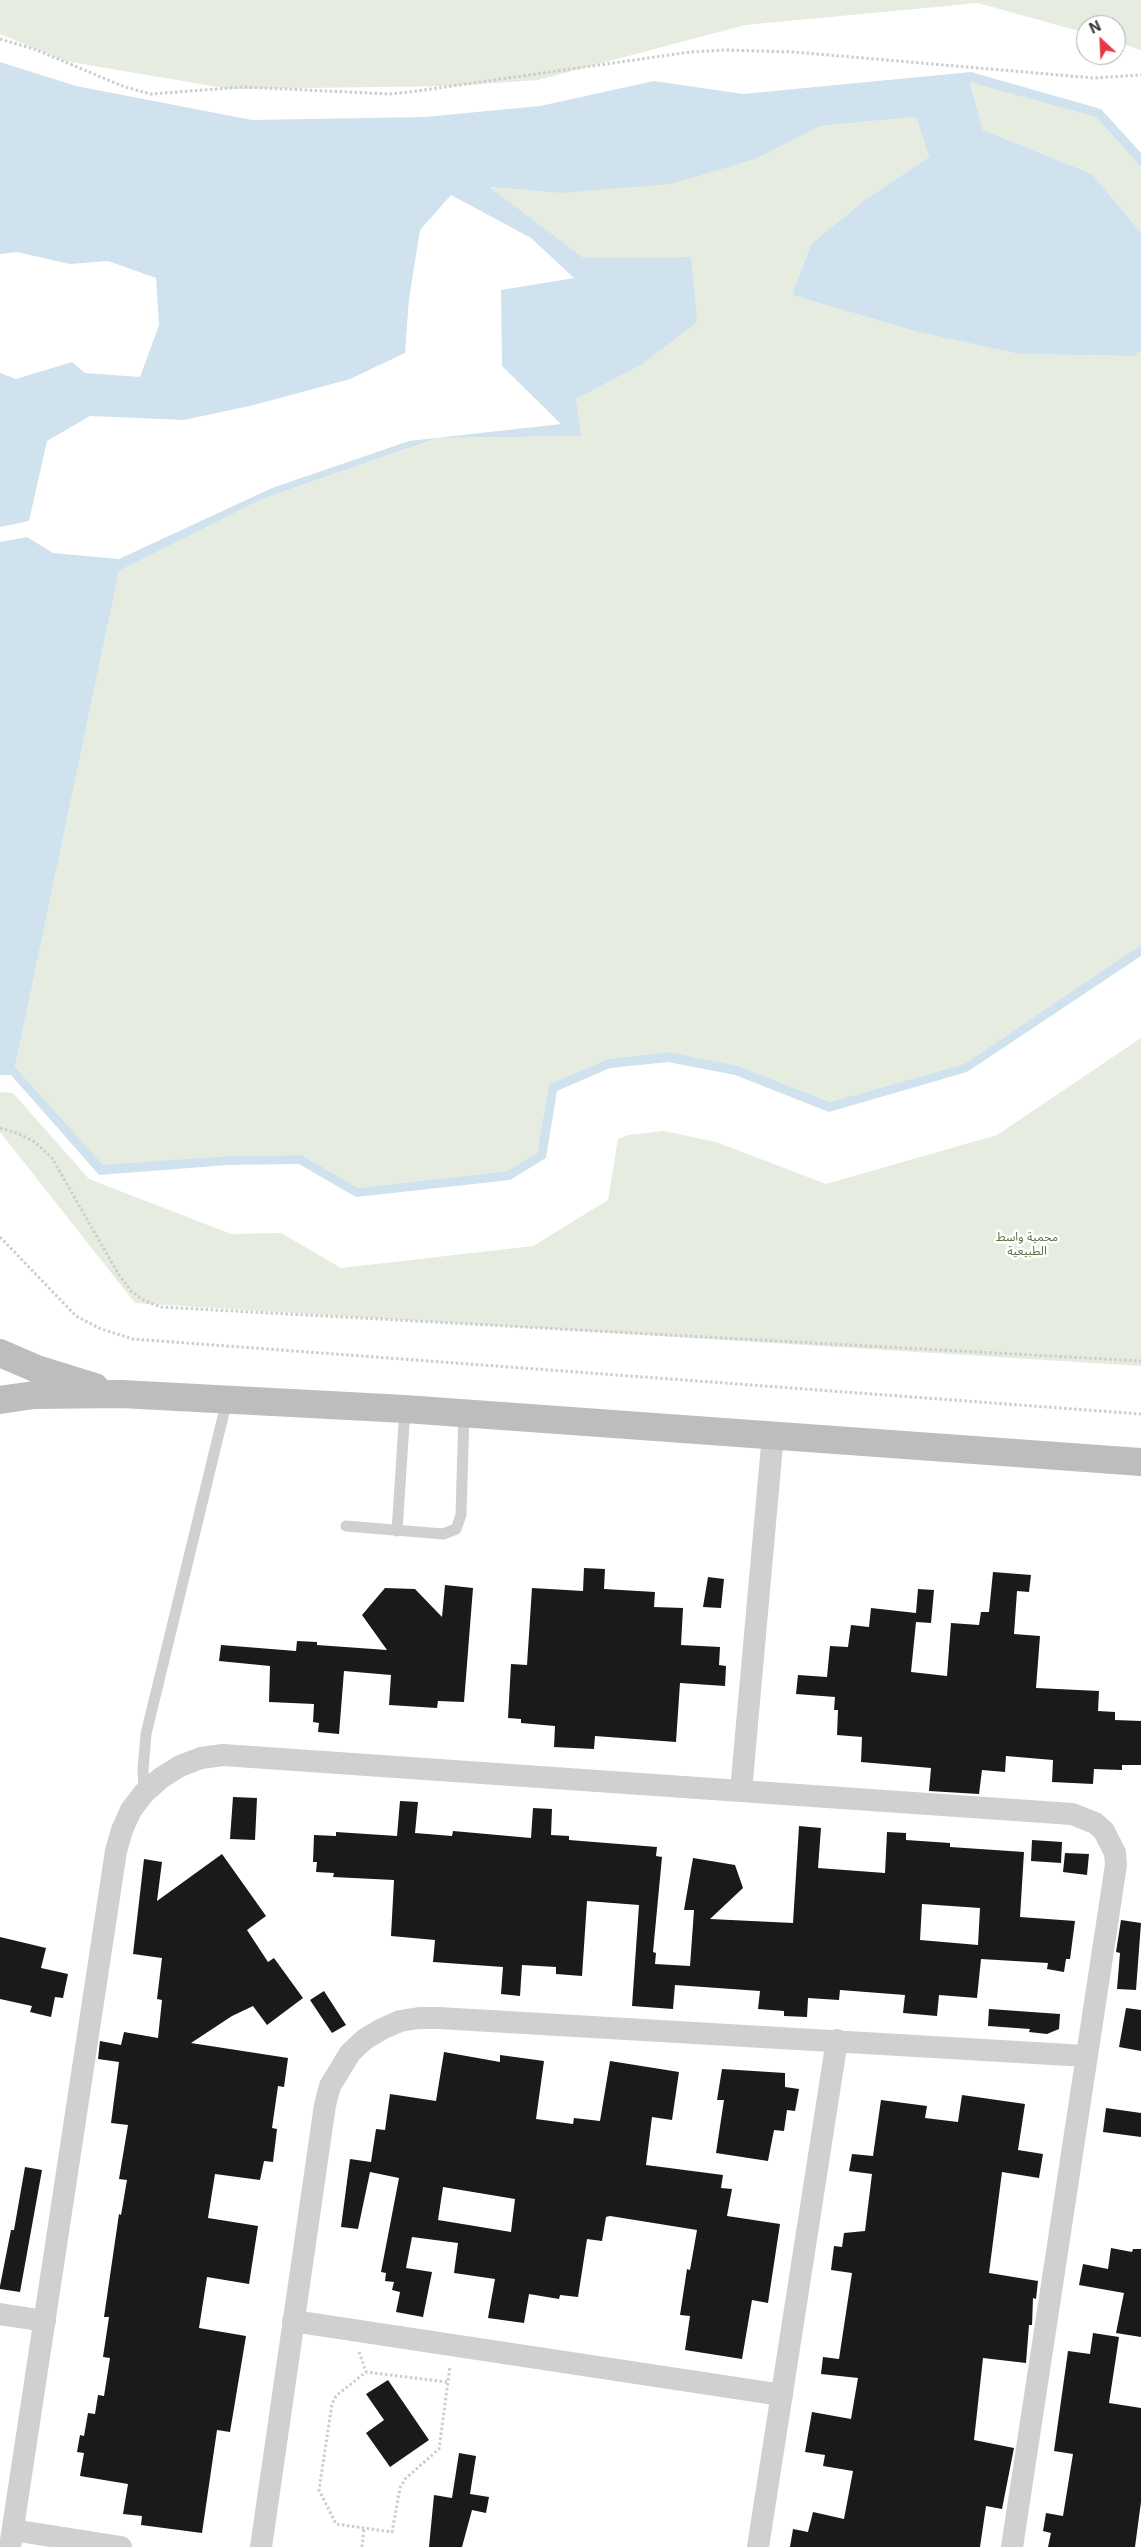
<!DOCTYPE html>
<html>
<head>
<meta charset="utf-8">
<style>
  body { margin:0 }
  #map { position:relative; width:1141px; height:2547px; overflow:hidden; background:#fff; font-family:Inter,sans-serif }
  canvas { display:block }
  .north { position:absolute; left:1076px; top:15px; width:50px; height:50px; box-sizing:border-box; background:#fff; border:1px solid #adadad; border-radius:50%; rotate:335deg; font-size:14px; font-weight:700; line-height:20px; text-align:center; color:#333 }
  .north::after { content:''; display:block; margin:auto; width:18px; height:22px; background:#e63946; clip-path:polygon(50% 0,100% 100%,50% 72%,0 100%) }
</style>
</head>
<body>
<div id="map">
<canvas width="1141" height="2547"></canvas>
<div class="north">N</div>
</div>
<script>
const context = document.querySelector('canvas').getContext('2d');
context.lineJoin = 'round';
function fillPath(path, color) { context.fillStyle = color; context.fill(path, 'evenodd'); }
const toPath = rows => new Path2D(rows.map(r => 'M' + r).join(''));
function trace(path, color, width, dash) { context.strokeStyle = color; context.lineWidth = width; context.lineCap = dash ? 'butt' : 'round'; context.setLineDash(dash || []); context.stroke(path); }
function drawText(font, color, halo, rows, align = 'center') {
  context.font = font + ' Inter,"Noto Sans Arabic",sans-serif'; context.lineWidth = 5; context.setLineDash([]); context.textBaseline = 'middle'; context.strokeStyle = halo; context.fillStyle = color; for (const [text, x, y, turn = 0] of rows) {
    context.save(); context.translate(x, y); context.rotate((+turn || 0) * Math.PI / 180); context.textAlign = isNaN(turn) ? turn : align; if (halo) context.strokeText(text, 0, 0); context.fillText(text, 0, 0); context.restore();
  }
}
fillPath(toPath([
  [0,0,1141,0,1141,50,1116,42,1116,25,1086,25,1086,33,978,3,745,25,538,80,452,86,230,89,65,61,0,34],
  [970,81,1096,117,1141,167,1141,233,1092,174,983,130],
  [916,117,929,157,865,200,811,244,792,295,918,332,1019,354,1135,356,1141,350,1141,945,964,1064,830,1102,738,1066,669,1052,608,1059,549,1084,537,1153,507,1171,358,1188,302,1155,228,1156,103,1166,15,1067,119,571,262,499,439,438,580,436,576,399,641,365,691,257,584,258,488,187,559,193,758,158,820,126],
  [1141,1038,1141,1366,135,1303,0,1132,0,1092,13,1093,89,1179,231,1234,281,1233,341,1268,533,1246,608,1200,618,1139,628,1135,664,1131,716,1142,826,1184,997,1135]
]), '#e6ecdf');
fillPath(toPath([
  [0,62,76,86,252,120,425,117,540,106,654,81,743,94,971,72,1101,109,1141,153,1141,167,1096,117,970,82,983,130,1092,174,1141,233,1141,350,1135,356,1019,354,918,332,792,295,811,244,865,200,929,157,916,117,820,126,758,158,671,184,559,193,489,187,584,258,691,257,697,322,641,365,576,399,581,436,438,438,262,499,119,571,15,1067,103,1165,228,1156,302,1155,358,1188,507,1171,537,1153,549,1084,608,1059,669,1052,738,1066,830,1102,964,1064,1141,945,1141,956,967,1072,829,1112,735,1075,668,1062,610,1068,557,1091,546,1158,510,1180,356,1197,299,1164,228,1165,99,1175,11,1075,0,1075,0,542,27,537,53,553,119,559,272,488,409,441,561,424,502,366,501,290,574,278,531,238,451,195,420,230,409,299,405,353,350,379,254,405,184,420,90,416,47,441,29,521,0,527,0,373,16,379,72,362,85,373,140,377,159,325,156,278,108,261,70,264,17,252,0,254]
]), '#cfe2ee');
fillPath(toPath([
  [584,1568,605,1569,604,1589,655,1592,654,1607,683,1608,681,1645,720,1647,719,1665,726,1666,725,1686,680,1683,676,1742,595,1736,594,1749,554,1747,555,1726,521,1723,521,1719,508,1718,511,1664,527,1665,532,1588,583,1591],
  [993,1572,1031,1575,1029,1592,1017,1591,1014,1634,1040,1636,1036,1688,1099,1691,1098,1711,1115,1712,1115,1720,1141,1721,1141,1765,1122,1765,1122,1770,1094,1769,1093,1784,1052,1782,1053,1760,1006,1756,1005,1772,982,1770,979,1794,929,1791,931,1768,861,1762,862,1737,837,1735,838,1710,834,1710,835,1697,796,1694,798,1675,827,1677,830,1646,848,1647,851,1625,869,1627,871,1608,916,1613,918,1589,934,1590,931,1623,916,1622,911,1672,947,1676,951,1623,979,1625,981,1612,989,1612],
  [708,1577,724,1579,721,1608,703,1607],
  [445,1585,473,1588,464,1702,438,1701,437,1708,389,1705,391,1675,344,1671,339,1734,318,1732,319,1723,313,1722,314,1704,269,1702,270,1666,219,1661,221,1645,296,1651,297,1641,317,1642,317,1645,387,1650,362,1615,385,1588,415,1589,442,1617],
  [233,1797,257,1798,255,1840,230,1839],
  [400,1801,418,1802,415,1833,452,1836,453,1831,531,1838,533,1808,552,1809,551,1835,569,1836,569,1840,657,1847,656,1856,662,1857,653,1952,656,1953,655,1964,690,1966,694,1910,684,1910,693,1858,735,1865,743,1888,710,1919,793,1923,799,1826,821,1828,818,1868,885,1873,887,1832,906,1833,906,1840,950,1843,950,1847,1024,1852,1020,1917,1075,1921,1070,1959,1066,1959,1064,1972,1047,1969,1048,1963,981,1959,977,1998,939,1995,937,2016,903,2013,905,1995,840,1990,839,2000,808,1998,807,2017,784,2016,784,2011,758,2009,760,1991,675,1985,673,2009,632,2006,639,1905,587,1901,582,1976,556,1974,556,1967,522,1965,520,1996,501,1994,503,1967,433,1962,435,1940,391,1936,394,1880,333,1877,334,1873,316,1872,317,1862,313,1862,314,1835,336,1836,336,1832,397,1836],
  [922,1904,980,1908,978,1945,920,1940],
  [1032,1840,1062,1842,1061,1863,1031,1861],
  [1065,1853,1089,1854,1087,1875,1063,1872],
  [222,1854,266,1916,247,1930,268,1962,274,1958,303,1998,267,2025,253,2006,232,2016,191,2043,288,2058,284,2087,278,2086,272,2128,277,2129,273,2162,264,2161,260,2180,215,2174,208,2218,258,2226,249,2284,207,2277,199,2328,246,2336,230,2432,217,2430,202,2533,141,2525,142,2516,123,2514,128,2484,80,2476,84,2453,77,2452,80,2435,84,2436,88,2413,95,2414,98,2395,104,2396,110,2358,103,2357,109,2317,104,2317,119,2214,121,2215,127,2180,119,2179,128,2125,111,2123,119,2062,98,2059,100,2041,121,2045,124,2032,158,2038,162,2000,157,1999,162,1958,133,1954,144,1859,162,1862,157,1901],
  [1121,1920,1141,1923,1136,1990,1117,1989,1120,1953,1116,1952],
  [0,1937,46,1948,41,1968,68,1974,63,1998,55,1997,51,2017,30,2012,32,2006,0,1999],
  [324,1991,346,2025,332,2033,310,2000],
  [1126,2008,1141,2010,1141,2051,1119,2047],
  [989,2009,1060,2014,1059,2029,1047,2034,1029,2032,1030,2029,988,2026],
  [444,2052,500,2062,500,2055,544,2061,536,2119,573,2124,574,2118,600,2121,610,2061,679,2072,672,2120,652,2117,646,2165,723,2175,721,2188,732,2189,727,2216,780,2224,768,2303,752,2300,742,2359,685,2350,690,2316,680,2315,687,2269,690,2270,697,2230,610,2216,606,2217,602,2241,587,2239,578,2297,560,2295,559,2299,529,2294,524,2323,488,2318,495,2279,454,2273,458,2243,412,2237,406,2268,432,2272,423,2317,396,2312,400,2292,392,2290,394,2282,385,2281,386,2273,381,2272,399,2178,370,2172,358,2229,341,2227,350,2159,371,2162,376,2129,385,2130,390,2094,436,2101],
  [443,2187,515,2199,511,2232,438,2220],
  [722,2069,785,2073,785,2087,799,2089,795,2111,787,2110,784,2131,774,2130,768,2161,716,2153,724,2100,717,2100],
  [962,2095,1025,2104,1018,2150,1043,2154,1039,2178,1002,2172,989,2273,1038,2281,1036,2299,1033,2298,1032,2325,1029,2325,1026,2363,983,2358,974,2440,1014,2448,1002,2509,986,2506,980,2547,790,2547,793,2529,808,2532,813,2512,844,2519,853,2471,823,2466,825,2455,805,2452,812,2412,851,2419,858,2378,821,2374,823,2357,839,2359,852,2273,831,2270,834,2246,842,2247,844,2233,865,2231,872,2174,849,2171,852,2154,873,2156,881,2100,927,2106,925,2118,958,2122],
  [1106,2108,1141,2113,1141,2137,1103,2132],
  [25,2167,42,2170,20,2292,0,2289,0,2286,11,2230,14,2230],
  [1111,2248,1132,2252,1133,2249,1141,2249,1141,2337,1116,2333,1124,2293,1079,2285,1083,2264,1108,2269],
  [1093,2333,1119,2337,1109,2403,1141,2408,1141,2502,1135,2547,1048,2547,1051,2533,1043,2531,1046,2513,1063,2516,1073,2454,1054,2451,1068,2351,1090,2354],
  [388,2380,429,2440,390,2467,366,2433,384,2420,366,2394],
  [459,2453,476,2456,470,2494,489,2497,486,2513,472,2510,462,2547,429,2547,434,2495,452,2498]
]), '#1a1a1a');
trace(toPath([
  [0,39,34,49,125,87,151,94,243,87,389,94,410,92,690,52,726,50,794,52,1094,78,1141,75],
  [0,1128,17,1133,35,1142,52,1158,119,1275,131,1291,145,1301,161,1307,1141,1361],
  [0,1237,76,1316,101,1329,133,1339,1141,1414],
  [359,2352,366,2372],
  [447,2382,366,2372,336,2396,332,2404,319,2490,336,2524,392,2532,400,2488,405,2479,439,2449,450,2366],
  [362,2547,364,2529]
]), '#cdcdcd', 3, [2.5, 2.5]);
trace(toPath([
  [346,1526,443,1534,456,1529,461,1515,464,1413],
  [397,1531,405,1409],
  [144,1793,143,1769,146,1734,227,1400]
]), '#d0d0d0', 11);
trace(toPath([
  [741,1791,773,1434],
  [0,2314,45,2321],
  [293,2321,782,2395],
  [13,2530,121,2547],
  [10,2547,116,1851,122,1830,131,1810,144,1793,161,1778,180,1766,201,1758,223,1755,1072,1814,1095,1823,1104,1831,1115,1853,1116,1865,1012,2547],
  [261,2547,325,2105,330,2086,350,2053,365,2039,382,2029,400,2021,419,2018,439,2018,1086,2056],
  [758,2547,837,2040]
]), '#d0d0d0', 22);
trace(toPath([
  [0,1353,37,1369,95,1387],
  [0,1400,34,1395,121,1394,405,1409,1141,1462]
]), '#bdbdbd', 28);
drawText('12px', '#56703f', '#fff', [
  ["محمية واسط",1027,1237],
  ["الطبيعية",1027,1251]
]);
</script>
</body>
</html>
